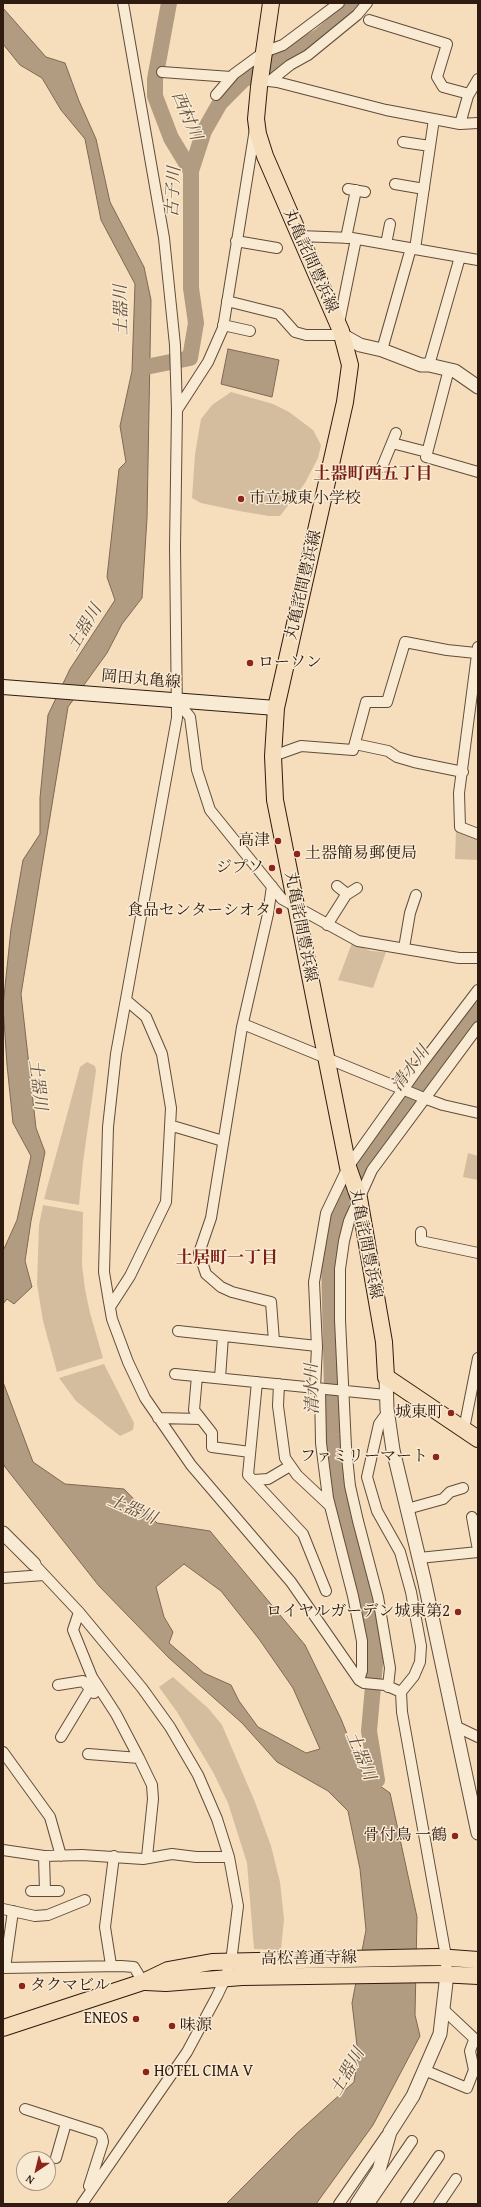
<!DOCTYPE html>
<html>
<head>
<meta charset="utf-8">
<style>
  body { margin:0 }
  #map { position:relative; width:481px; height:2207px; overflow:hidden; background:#f6debc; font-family:"Gentium Book Plus",serif }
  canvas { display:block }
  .frame { position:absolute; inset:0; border:4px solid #2f1b0f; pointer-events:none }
  .north { position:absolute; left:16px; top:2151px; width:40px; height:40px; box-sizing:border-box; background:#f9ead3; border:1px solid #a89785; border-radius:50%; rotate:215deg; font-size:11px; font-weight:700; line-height:16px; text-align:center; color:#2f1b0f }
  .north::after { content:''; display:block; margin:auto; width:14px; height:18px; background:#8f2418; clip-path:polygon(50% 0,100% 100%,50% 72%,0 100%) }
</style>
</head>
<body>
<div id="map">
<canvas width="481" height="2207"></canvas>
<div class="frame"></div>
<div class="north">N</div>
</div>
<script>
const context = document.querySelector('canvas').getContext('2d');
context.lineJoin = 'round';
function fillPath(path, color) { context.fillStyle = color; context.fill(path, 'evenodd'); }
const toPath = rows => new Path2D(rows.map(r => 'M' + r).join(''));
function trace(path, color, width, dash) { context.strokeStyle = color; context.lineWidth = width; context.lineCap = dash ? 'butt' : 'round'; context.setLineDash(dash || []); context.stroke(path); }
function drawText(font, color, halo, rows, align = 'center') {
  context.font = font + ' "Gentium Book Plus","Noto Serif JP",serif'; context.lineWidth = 3; context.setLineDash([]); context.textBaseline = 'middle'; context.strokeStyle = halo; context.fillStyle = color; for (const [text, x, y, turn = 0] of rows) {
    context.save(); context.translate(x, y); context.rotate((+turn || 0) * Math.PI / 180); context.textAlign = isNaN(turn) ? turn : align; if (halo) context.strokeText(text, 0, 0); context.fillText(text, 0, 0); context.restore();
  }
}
fillPath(toPath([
  [231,392,273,404,289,412,313,430,321,445,318,458,305,483,280,516,269,516,239,511,201,503,192,498,195,454,201,419,212,405],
  [456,831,478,837,478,860,455,859],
  [352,943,371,951,386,952,373,988,338,980],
  [87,1062,95,1066,96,1071,83,1162,79,1205,44,1199,80,1067],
  [468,1153,478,1156,478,1180,463,1177],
  [43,1205,83,1212,82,1265,85,1289,90,1313,103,1358,57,1372,43,1321,37,1284,39,1225],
  [104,1364,134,1423,133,1430,120,1436,76,1401,59,1378],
  [173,1677,209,1709,222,1725,255,1802,271,1846,280,1882,284,1919,281,1950,254,1949,247,1863,228,1803,213,1772,177,1712,159,1687]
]), '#d4bd9f');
const water = toPath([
  [3,8,46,57,65,63,79,101,96,139,110,202,144,267,151,300,147,518,142,598,122,624,107,653,68,707,21,994,36,1128,45,1152,31,1221,25,1261,32,1287,14,1304,7,1299,3,1304,3,1251,17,1220,31,1156,13,1123,7,1065,3,1006,11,929,23,860,40,834,40,798,48,715,70,669,115,600,107,577,119,469,126,462,120,426,132,371,135,284,101,220,85,139,61,110,42,78,20,65,3,44,3,8],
  [228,349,279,360,272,397,221,384,228,349],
  [3,1382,33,1462,65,1484,124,1489,157,1523,210,1531,305,1645,341,1719,363,1774,390,1793,417,1917,415,2015,420,2036,373,2125,316,2204,226,2204,296,2134,354,2082,358,2054,352,2003,366,1930,360,1869,348,1811,328,1791,277,1762,242,1723,169,1658,99,1586,5,1467,3,1463,3,1382],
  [184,1564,221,1591,259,1639,293,1688,320,1749,306,1753,258,1727,239,1701,231,1685,204,1673,169,1643,173,1632,164,1617,156,1587,184,1564]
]);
fillPath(water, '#b29c81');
trace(water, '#7e6853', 1);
trace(toPath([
  [169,3,155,79,155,96,171,138,191,171],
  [141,368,190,358,196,323,191,288,191,171,204,131,220,103,243,80,320,36,346,13,354,3],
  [356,1793,377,1780,369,1731,376,1653,374,1634,337,1489,333,1435,329,1261,342,1201,367,1160,478,1010]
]), '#b29c81', 16);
const minor = toPath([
  [123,3,164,238,175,345,177,410,175,547,177,718,116,1054,108,1127,104,1272,109,1302,112,1319,128,1362,145,1398,191,1465,291,1582,359,1680,364,1683,385,1685,401,1692,402,1712,445,1951,447,1974],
  [369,20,447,44,437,77,443,87,469,94],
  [162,72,231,77],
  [260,80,277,82,386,110,460,124,478,123],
  [270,81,290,65,308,55,357,15,367,3],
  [216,95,234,74,264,52,283,45,339,3],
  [460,124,468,96,478,79],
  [403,142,430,146],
  [395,184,424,189],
  [348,189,365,192],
  [299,236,352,238,478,260],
  [346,238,356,190],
  [236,241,277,248],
  [386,244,390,224],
  [415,249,434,119],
  [227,301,279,314,295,332,306,335,342,335],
  [339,323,356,239],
  [223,325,250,331],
  [382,350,411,248],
  [429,365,460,257],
  [449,369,426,457,478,472],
  [177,410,208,362,223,328,255,129],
  [392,443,427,452],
  [382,467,396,433],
  [478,647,459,793,460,827,478,834],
  [177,701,190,717,197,770,210,810,282,899,358,941,459,958,478,958],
  [355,744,388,751,397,757,414,762,463,772],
  [273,756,301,746,353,750,366,702,387,702,405,642,447,650,476,653],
  [272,886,268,914,242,1027,211,1218,199,1253,206,1274,221,1287,232,1292,271,1302,274,1341],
  [337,886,347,894],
  [327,925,346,895,357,888],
  [404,948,410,913,416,895],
  [243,1024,424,1098,443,1105,478,1113],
  [170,1128,176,1127,223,1141],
  [421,1232,421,1241,478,1253],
  [110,1307,130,1276,166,1202,171,1108,162,1054,146,1017,126,1000],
  [178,1331,317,1346],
  [175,1374,386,1395],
  [197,1376,194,1410,212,1433,212,1447,250,1452],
  [220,1378,223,1336],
  [257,1382,248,1475,303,1534,326,1591],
  [279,1384,278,1406,285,1458,297,1475,330,1506],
  [315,1388,317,1347,314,1282,326,1213,348,1167,417,1070,478,990],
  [320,1390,321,1443,328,1498,353,1596,362,1641,362,1671,359,1680],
  [387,1413,379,1424,367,1477,377,1511,400,1552,411,1592,421,1646,420,1662,414,1676,401,1692],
  [158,1418,201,1419],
  [464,1429,478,1358],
  [254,1480,268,1479,290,1466],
  [407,1509,443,1499,450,1492,463,1488],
  [472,1517,478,1550],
  [419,1558,478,1552],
  [34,1564,79,1612,142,1688,170,1727,198,1775,217,1819,229,1857,238,1906,232,1954,226,1977,217,1996,187,2052,82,2204],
  [3,1578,44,1575],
  [79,1612,73,1630,92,1677,116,1714,139,1758],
  [58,1685,83,1681,94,1693],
  [388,1687,390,1668,378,1597,358,1521,350,1486,346,1447,340,1320,340,1269,344,1241,349,1221,372,1170,478,1027],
  [455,1726,478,1737],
  [61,1737,90,1689],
  [3,1752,50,1817,61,1856],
  [88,1754,139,1758,152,1785,153,1799,147,1857],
  [3,1850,44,1856,82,1855,143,1859,172,1854,196,1857,229,1857],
  [44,1856,45,1891],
  [31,1891,59,1891],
  [3,1909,35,1916,48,1915,85,1900],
  [111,1965,105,1927,114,1856],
  [3,1968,121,1966,134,1967,143,1982],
  [5,1968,13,1911],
  [444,2010,478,2042],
  [424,2070,467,2088,474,2070,470,2051,474,2040],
  [25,2109,99,2133,102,2137,103,2142,89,2186],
  [56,2158,66,2123],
  [339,2204,386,2136],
  [369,2204,412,2141],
  [406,2204,439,2156],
  [439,2204,456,2179]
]);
const tertiary = toPath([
  [342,335,360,345,382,350,421,365,429,365,455,371,478,387],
  [386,1377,387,1409,393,1450,424,1579,478,1833],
  [3,1533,34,1564],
  [357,2204,379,2170,390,2132,413,2096,440,2034,447,1974]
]);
const secondary = toPath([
  [3,687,276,708]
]);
const primary = toPath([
  [271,3,259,87,256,119,258,134,265,156,341,331,350,365,345,402,276,708,273,756,275,800,348,1167,359,1198,384,1342,386,1377,478,1439],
  [146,1982,166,1983,242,1977,439,1974,478,1976],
  [3,2028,143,1982,168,1970,212,1962,437,1957,478,1960]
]);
trace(minor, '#614c3a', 12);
trace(tertiary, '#614c3a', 15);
trace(secondary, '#2f1b0f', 16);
trace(primary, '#2f1b0f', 18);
trace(minor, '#f9ead3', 10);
trace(tertiary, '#f9ead3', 13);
trace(secondary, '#f9ead3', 14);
trace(primary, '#f6debc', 16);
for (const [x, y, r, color] of [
  [241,499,4,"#8f2418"],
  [250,663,4,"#8f2418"],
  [278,841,4,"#8f2418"],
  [297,854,4,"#8f2418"],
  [272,868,4,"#8f2418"],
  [279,911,4,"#8f2418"],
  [451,1413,4,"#8f2418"],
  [436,1457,4,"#8f2418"],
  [458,1612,4,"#8f2418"],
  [455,1836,4,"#8f2418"],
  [22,1986,4,"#8f2418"],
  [136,2019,4,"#8f2418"],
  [172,2026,4,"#8f2418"],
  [146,2072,4,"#8f2418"]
]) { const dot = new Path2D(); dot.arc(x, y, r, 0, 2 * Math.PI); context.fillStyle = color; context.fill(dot); trace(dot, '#f9ead3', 1.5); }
drawText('16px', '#2f1b0f', '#f9ead3', [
  ["丸亀詫間豊浜線",310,261,66],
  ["丸亀詫間豊浜線",304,585,-77],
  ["岡田丸亀線",141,680,5],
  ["丸亀詫間豊浜線",300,927,79],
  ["丸亀詫間豊浜線",365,1244,79],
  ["高松善通寺線",309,1959,-1]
]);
drawText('16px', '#2f1b0f', '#f9ead3', [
  ["市立城東小学校",249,499,"left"],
  ["ローソン",258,663,"left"],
  ["高津",270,841],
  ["土器簡易郵便局",305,854,"left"],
  ["ジプソ",264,868],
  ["食品センターシオタ",271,911],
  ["城東町",443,1413],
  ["ファミリーマート",428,1457],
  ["ロイヤルガーデン城東第2",450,1612],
  ["骨付鳥 一鶴",447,1836],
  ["タクマビル",30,1986,"left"],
  ["ENEOS",128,2019],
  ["味源",180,2026,"left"],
  ["HOTEL CIMA Ⅴ",154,2072,"left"]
], 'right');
drawText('italic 17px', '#634f3d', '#f9ead3', [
  ["西村川",186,116,67],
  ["古子川",174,192,-87],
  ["土器川",122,310,-91],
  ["土器川",85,628,-59],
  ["清水川",411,1069,-53],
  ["土器川",37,1085,83],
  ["清水川",313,1389,-91],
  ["土器川",132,1510,23],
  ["土器川",360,1756,68],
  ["土器川",348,2072,-60]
]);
drawText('bold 17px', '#7a1f14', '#f9ead3', [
  ["土器町西五丁目",373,475],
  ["土居町一丁目",227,1259]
]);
</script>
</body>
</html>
